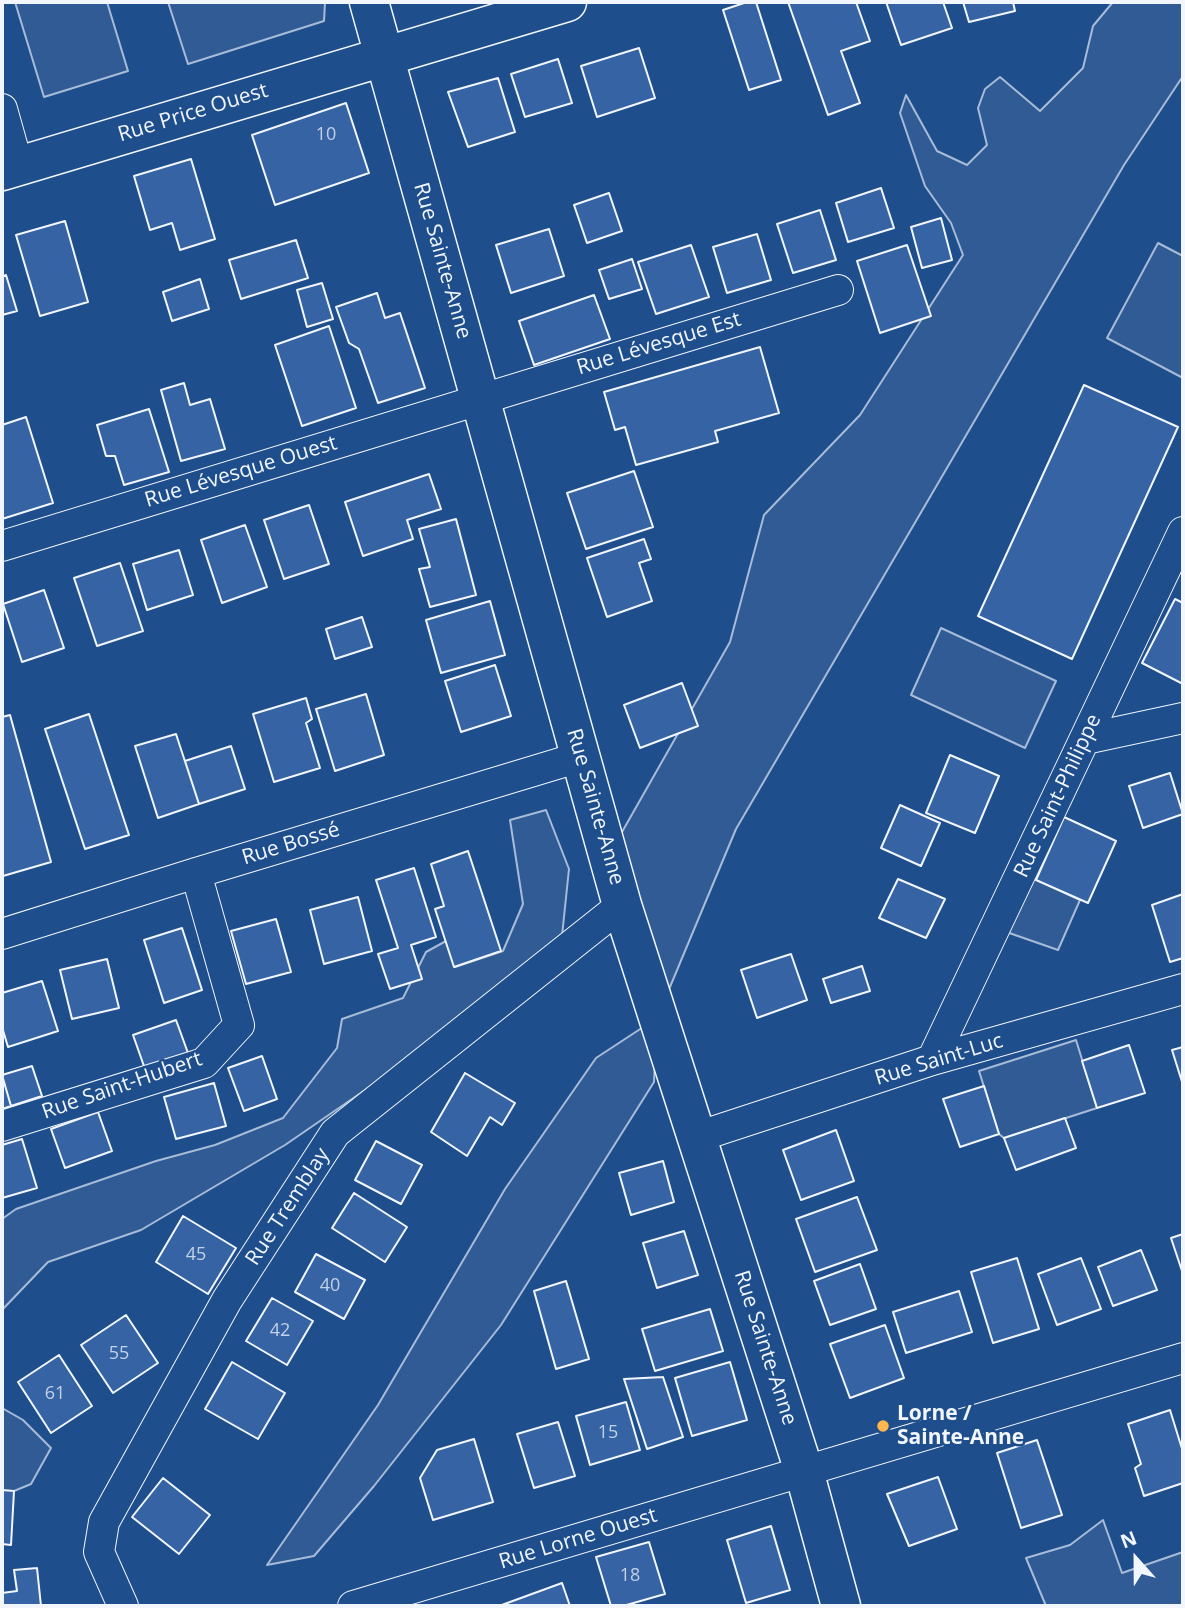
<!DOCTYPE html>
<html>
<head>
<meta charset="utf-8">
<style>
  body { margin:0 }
  #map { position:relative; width:1185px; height:1608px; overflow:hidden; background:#1f4e8c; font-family:"Open Sans",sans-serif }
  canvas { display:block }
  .frame { position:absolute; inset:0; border:4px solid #f2f6ff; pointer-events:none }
  .north { position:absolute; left:1101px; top:1524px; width:70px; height:70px; -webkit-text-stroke:5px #1f4e8c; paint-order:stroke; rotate:339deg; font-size:19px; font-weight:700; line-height:28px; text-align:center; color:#f2f6ff }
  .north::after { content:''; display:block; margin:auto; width:24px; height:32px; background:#f2f6ff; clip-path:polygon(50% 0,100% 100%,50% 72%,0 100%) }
</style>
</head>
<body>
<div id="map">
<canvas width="1185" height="1608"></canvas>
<div class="frame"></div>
<div class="north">N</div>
</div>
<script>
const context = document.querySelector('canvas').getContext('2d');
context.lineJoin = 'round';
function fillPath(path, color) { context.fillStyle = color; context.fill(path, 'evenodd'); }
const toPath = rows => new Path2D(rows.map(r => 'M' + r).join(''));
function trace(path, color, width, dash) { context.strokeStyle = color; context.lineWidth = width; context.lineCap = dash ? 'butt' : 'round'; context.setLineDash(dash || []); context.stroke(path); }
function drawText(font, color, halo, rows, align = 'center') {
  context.font = font + ' "Open Sans",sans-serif'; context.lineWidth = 5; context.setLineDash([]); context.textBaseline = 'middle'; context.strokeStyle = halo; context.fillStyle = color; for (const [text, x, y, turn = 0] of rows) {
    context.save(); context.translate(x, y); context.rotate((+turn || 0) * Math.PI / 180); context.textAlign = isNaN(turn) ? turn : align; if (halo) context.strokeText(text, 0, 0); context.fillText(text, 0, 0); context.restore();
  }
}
const built = toPath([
  [15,2,107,2,128,71,44,97,15,2],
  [168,2,325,2,324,21,188,64,168,2],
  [1113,2,1183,2,1183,76,1124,165,736,829,657,1018,654,1082,501,1325,374,1486,314,1556,267,1565,378,1405,505,1189,596,1058,657,1018,618,839,730,642,764,515,860,415,963,255,951,223,925,186,900,113,906,95,937,151,967,165,987,145,978,108,985,89,1000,77,1040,111,1083,68,1093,26,1113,2],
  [1158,243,1183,256,1183,378,1107,338,1158,243],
  [941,628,1056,681,1025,748,911,695,941,628],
  [546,810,569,869,562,936,451,1031,285,1145,141,1230,48,1262,2,1310,2,1219,16,1209,156,1161,215,1145,283,1118,337,1048,342,1019,403,998,426,952,446,941,455,967,503,951,523,904,510,820,546,810],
  [1022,873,1080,900,1058,950,995,928,1022,873],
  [1076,1040,1097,1108,1004,1138,999,1134,979,1071,1076,1040],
  [2,1408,23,1420,51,1448,31,1484,2,1496,2,1408],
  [1103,1520,1122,1573,1183,1552,1183,1606,1046,1606,1026,1558,1070,1545,1103,1520]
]);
fillPath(built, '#305b95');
trace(built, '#a8bbd7', 2);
const building = toPath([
  [747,2,756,2,781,80,749,90,723,10,747,2],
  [788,2,856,2,870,41,841,51,860,103,828,115,788,2],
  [886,2,943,2,952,28,901,45,886,2],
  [963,2,1013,2,1015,11,969,22,963,2],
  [639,48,655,98,597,117,581,66,639,48],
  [558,59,572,103,525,117,511,74,558,59],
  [498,78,515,132,468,147,448,92,498,78],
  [346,103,369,173,275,205,252,135,346,103],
  [191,159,215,239,180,250,172,223,150,230,134,176,191,159],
  [881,188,894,228,848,242,836,203,881,188],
  [609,193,622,231,587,243,574,205,609,193],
  [820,210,836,260,793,273,777,224,820,210],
  [941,218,952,260,922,268,911,227,941,218],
  [65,221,88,302,40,316,16,235,65,221],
  [549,229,564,276,511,293,496,245,549,229],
  [757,234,771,280,727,293,713,247,757,234],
  [296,240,308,278,241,299,229,260,296,240],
  [691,245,709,297,656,314,638,262,691,245],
  [907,245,931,316,880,333,857,261,907,245],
  [632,259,642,289,609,299,599,270,632,259],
  [6,275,17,311,2,315,2,277,6,275],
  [200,279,209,309,172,321,163,292,200,279],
  [322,283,333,319,307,327,297,290,322,283],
  [377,293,385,318,400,313,425,388,378,403,359,349,349,343,336,307,377,293],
  [594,295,610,339,534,365,519,321,594,295],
  [329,326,356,408,302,426,275,345,329,326],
  [760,347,779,413,715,431,718,442,636,465,625,427,615,430,604,392,760,347],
  [184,383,190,405,210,399,225,449,181,461,161,390,184,383],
  [1084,385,1178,427,1072,659,978,616,1084,385],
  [149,409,169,472,124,485,115,456,106,456,97,425,149,409],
  [26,417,53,503,2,519,2,425,26,417],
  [634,471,653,527,586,549,567,493,634,471],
  [429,474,441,509,407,520,413,539,363,556,345,502,429,474],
  [309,505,329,564,284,579,264,520,309,505],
  [456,519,476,595,430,607,419,569,430,567,419,529,456,519],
  [245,525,267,587,222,603,201,540,245,525],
  [644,539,651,559,639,563,652,601,607,617,587,558,644,539],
  [179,550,193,595,147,610,133,564,179,550],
  [120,563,143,631,97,646,74,578,120,563],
  [44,590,64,648,22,662,3,604,44,590],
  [1175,599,1183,603,1183,684,1142,663,1175,599],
  [490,601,505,655,441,673,426,620,490,601],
  [362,617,372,647,335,659,326,629,362,617],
  [495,665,511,716,461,732,445,681,495,665],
  [682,683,698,726,640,748,624,705,682,683],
  [366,694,384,755,335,771,316,709,366,694],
  [306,698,312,719,306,723,320,768,274,782,253,714,306,698],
  [89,714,129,835,85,849,45,729,89,714],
  [10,715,51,862,3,876,2,717,10,715],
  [176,734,199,804,158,818,135,746,176,734],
  [231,746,245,789,199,804,185,761,231,746],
  [950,755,999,776,975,833,926,813,950,755],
  [1170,773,1183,814,1143,828,1129,786,1170,773],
  [900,805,940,823,921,866,881,848,900,805],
  [1064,817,1116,841,1088,903,1036,880,1064,817],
  [468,851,501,951,454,967,435,909,444,906,431,864,468,851],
  [414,868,436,937,411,945,422,979,390,989,378,954,398,948,376,880,414,868],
  [898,879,945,899,926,938,879,918,898,879],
  [1183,894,1183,958,1170,962,1152,905,1183,894],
  [358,897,372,951,324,964,310,910,358,897],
  [276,919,291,972,246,984,231,931,276,919],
  [182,928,202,990,164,1003,144,940,182,928],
  [791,954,807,1000,757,1018,741,970,791,954],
  [107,959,119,1008,72,1019,60,970,107,959],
  [862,966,870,991,831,1003,823,979,862,966],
  [42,981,58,1031,8,1047,2,1027,2,993,42,981],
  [176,1020,188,1053,145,1069,133,1035,176,1020],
  [1129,1045,1145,1093,1097,1108,1082,1061,1129,1045],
  [1183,1047,1183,1085,1172,1050,1183,1047],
  [262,1056,277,1099,244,1111,228,1068,262,1056],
  [32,1066,42,1096,11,1106,2,1075,32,1066],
  [465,1073,515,1103,502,1125,490,1117,467,1156,431,1132,465,1073],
  [2,1075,11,1106,2,1109,2,1075],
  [214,1083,226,1126,176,1139,164,1097,214,1083],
  [984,1086,999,1134,960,1147,943,1099,984,1086],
  [98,1112,112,1151,65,1168,51,1129,98,1112],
  [1065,1118,1076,1148,1016,1170,1004,1138,1065,1118],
  [836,1130,854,1181,801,1200,783,1150,836,1130],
  [22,1139,37,1188,2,1198,2,1145,22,1139],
  [376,1141,422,1165,401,1204,355,1180,376,1141],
  [663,1161,674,1202,631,1215,619,1173,663,1161],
  [354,1193,407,1227,385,1262,332,1228,354,1193],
  [857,1197,877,1250,815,1272,796,1219,857,1197],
  [183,1216,236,1248,208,1294,156,1262,183,1216],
  [684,1231,698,1275,657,1288,643,1243,684,1231],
  [1183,1234,1183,1274,1171,1238,1183,1234],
  [1141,1250,1157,1290,1113,1306,1098,1267,1141,1250],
  [316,1254,365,1280,344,1319,295,1292,316,1254],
  [1017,1258,1039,1329,993,1343,971,1272,1017,1258],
  [1081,1258,1101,1309,1057,1325,1038,1274,1081,1258],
  [860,1264,876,1309,830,1325,814,1281,860,1264],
  [566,1281,589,1359,556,1369,534,1291,566,1281],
  [959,1291,972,1332,906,1353,893,1312,959,1291],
  [272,1298,313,1321,287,1365,246,1341,272,1298],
  [710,1309,723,1351,655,1371,642,1329,710,1309],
  [126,1315,158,1363,113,1393,81,1345,126,1315],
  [885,1325,904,1378,850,1398,830,1344,885,1325],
  [59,1355,92,1406,51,1433,18,1382,59,1355],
  [232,1362,285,1393,258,1439,205,1409,232,1362],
  [730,1362,747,1420,692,1436,675,1378,730,1362],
  [663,1377,683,1437,647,1449,624,1379,663,1377],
  [626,1402,640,1450,590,1465,576,1416,626,1402],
  [1170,1410,1183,1452,1183,1483,1144,1496,1135,1468,1141,1464,1128,1424,1170,1410],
  [558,1422,575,1476,534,1488,517,1434,558,1422],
  [474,1439,493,1502,433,1520,420,1478,437,1450,474,1439],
  [1037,1440,1062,1515,1021,1528,997,1453,1037,1440],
  [938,1477,957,1529,909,1546,887,1494,938,1477],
  [163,1478,210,1515,179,1554,132,1517,163,1478],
  [2,1490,14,1491,11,1545,2,1544,2,1490],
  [771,1526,790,1590,746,1603,727,1540,771,1526],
  [649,1542,665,1594,623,1606,611,1606,596,1557,649,1542],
  [37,1568,41,1606,2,1606,2,1593,17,1591,14,1570,37,1568],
  [562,1583,570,1606,499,1606,562,1583]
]);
fillPath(building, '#3563a3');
trace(building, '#f2f6ff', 2);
const minor = toPath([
  [2,109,18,166],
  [2,546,838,290],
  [1085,739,1183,718],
  [2,934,196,873,580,757],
  [932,1060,1183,532],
  [2,1126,204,1063,239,1025,196,873],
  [697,1137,932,1060,1183,989],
  [123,1606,99,1552,104,1522,227,1300,335,1133,622,905],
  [353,1606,1183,1358]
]);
const tertiary = toPath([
  [369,2,622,905,804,1471,841,1606],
  [2,171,567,2]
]);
trace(minor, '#f2f6ff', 32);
trace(tertiary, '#f2f6ff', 41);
trace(minor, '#1f4e8c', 30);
trace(tertiary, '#1f4e8c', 38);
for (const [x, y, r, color] of [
  [883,1426,7,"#ffb74d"]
]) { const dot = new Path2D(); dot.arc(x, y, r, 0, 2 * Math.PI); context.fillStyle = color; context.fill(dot); trace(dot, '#1f4e8c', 2.5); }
drawText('18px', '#c3d1e8', null, [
  ["10",326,135],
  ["45",196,1255],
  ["40",330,1286],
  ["42",280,1331],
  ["55",119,1354],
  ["61",55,1394],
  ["15",608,1433],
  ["18",630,1576]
]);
drawText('21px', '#f2f6ff', '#1f4e8c', [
  ["Rue Price Ouest",193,113,-17],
  ["Rue Sainte-Anne",442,261,74],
  ["Rue Lévesque Est",659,344,-17],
  ["Rue Lévesque Ouest",241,472,-17],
  ["Rue Saint-Philippe",1058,796,-65],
  ["Rue Sainte-Anne",595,807,74],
  ["Rue Bossé",291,844,-17],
  ["Rue Saint-Luc",939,1060,-17],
  ["Rue Saint-Hubert",122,1086,-19],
  ["Rue Tremblay",288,1207,-57],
  ["Rue Sainte-Anne",765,1348,72],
  ["Rue Lorne Ouest",578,1539,-17]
]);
drawText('bold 21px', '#f2f6ff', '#1f4e8c', [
  ["Lorne /",897,1414],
  ["Sainte-Anne",897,1438]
], 'left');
</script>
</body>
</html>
